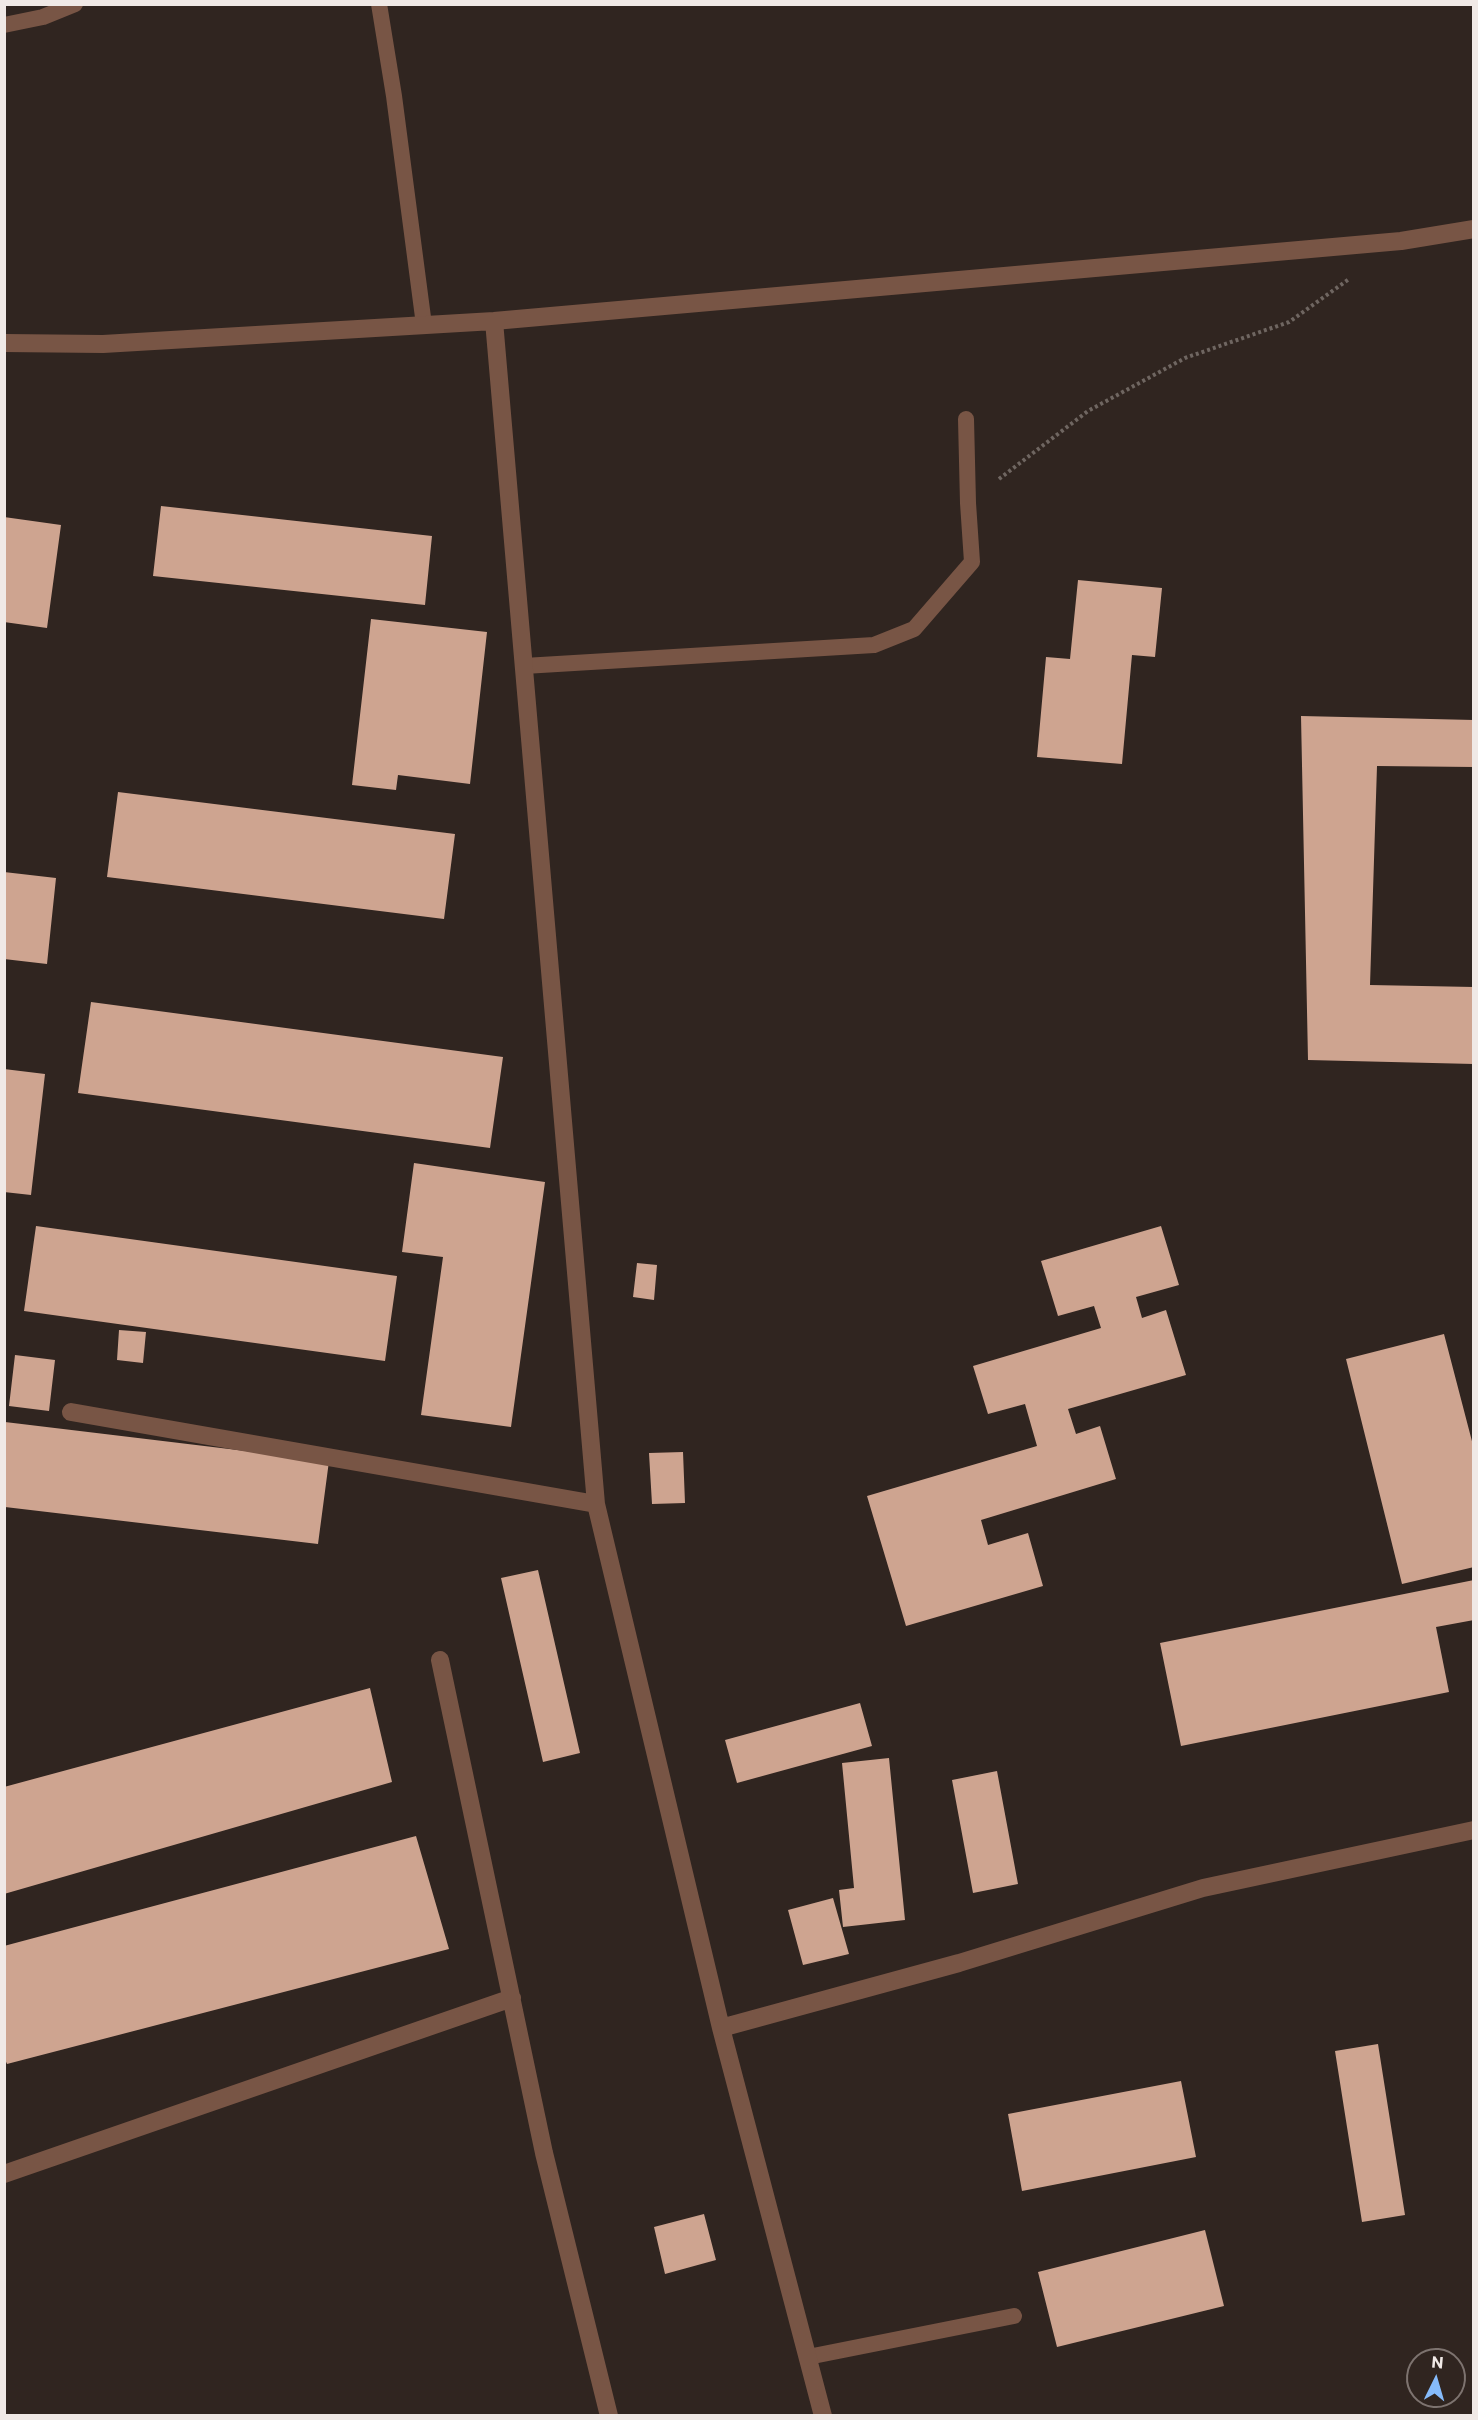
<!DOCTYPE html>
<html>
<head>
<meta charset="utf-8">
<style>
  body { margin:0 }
  #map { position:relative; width:1478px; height:2420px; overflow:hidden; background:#302520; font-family:Commissioner,sans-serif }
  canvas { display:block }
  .frame { position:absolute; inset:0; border:6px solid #f0e9e6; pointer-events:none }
  .north { position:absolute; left:1406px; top:2348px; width:60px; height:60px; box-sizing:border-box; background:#302520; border:2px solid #7d736f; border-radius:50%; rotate:5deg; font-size:16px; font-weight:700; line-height:24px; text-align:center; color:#f0e9e6 }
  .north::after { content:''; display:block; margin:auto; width:21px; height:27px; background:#86bbfb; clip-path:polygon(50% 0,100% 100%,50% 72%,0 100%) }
</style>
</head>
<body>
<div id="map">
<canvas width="1478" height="2420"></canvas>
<div class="frame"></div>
<div class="north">N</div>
</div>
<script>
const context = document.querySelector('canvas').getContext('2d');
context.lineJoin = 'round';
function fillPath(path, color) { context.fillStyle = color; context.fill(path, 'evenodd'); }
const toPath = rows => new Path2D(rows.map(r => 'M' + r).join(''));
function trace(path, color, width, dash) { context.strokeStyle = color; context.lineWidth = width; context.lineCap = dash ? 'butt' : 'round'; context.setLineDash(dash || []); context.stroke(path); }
fillPath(toPath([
  [161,506,432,536,425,605,153,576],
  [4,517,61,525,47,628,4,622],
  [1078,580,1162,588,1155,657,1132,655,1122,764,1037,757,1046,657,1070,659],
  [371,619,487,632,470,784,398,775,396,790,352,785],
  [1301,716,1474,720,1474,767,1377,766,1370,985,1474,987,1474,1064,1308,1060],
  [118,792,455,834,444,919,107,877],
  [4,872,56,878,47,964,4,959],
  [91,1002,503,1057,490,1148,78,1093],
  [4,1069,45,1074,31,1195,4,1192],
  [414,1163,545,1182,511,1427,421,1415,443,1257,402,1252],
  [36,1226,397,1276,385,1361,24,1311],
  [1161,1226,1179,1285,1136,1297,1142,1318,1166,1310,1186,1375,1068,1409,1076,1434,1100,1426,1116,1479,981,1520,988,1545,1028,1533,1043,1586,906,1626,867,1496,1037,1446,1025,1404,988,1414,973,1366,1101,1328,1094,1306,1058,1316,1041,1261],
  [637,1263,657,1265,654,1300,633,1297],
  [119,1330,146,1332,143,1363,117,1360],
  [1444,1334,1474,1449,1474,1567,1402,1584,1346,1359],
  [15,1355,55,1360,49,1411,9,1406],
  [5,1422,329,1461,318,1544,5,1507],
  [683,1452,685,1503,652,1504,649,1453],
  [538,1570,580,1753,543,1762,501,1578],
  [1474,1580,1474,1620,1436,1627,1449,1692,1181,1746,1160,1643],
  [370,1688,392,1782,4,1894,4,1787],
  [860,1703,872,1746,737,1783,725,1740],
  [889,1758,905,1920,843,1927,839,1890,854,1888,842,1763],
  [997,1771,1018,1884,973,1893,952,1780],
  [416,1836,449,1949,7,2064,4,2057,4,1946],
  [833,1898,849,1954,803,1965,788,1910],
  [1378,2044,1405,2215,1362,2222,1335,2051],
  [1181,2081,1196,2157,1022,2191,1008,2114],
  [704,2214,716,2260,665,2274,654,2227],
  [1205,2230,1224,2306,1057,2347,1038,2272]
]), '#cea490');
trace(toPath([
  [999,479,1088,411,1185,358,1289,322,1349,279]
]), '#6f6661', 4, [3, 3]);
trace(toPath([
  [379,4,394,96,424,325],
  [4,25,43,17,75,4],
  [524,666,874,645,914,629,972,562,968,503,966,419],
  [808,2357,1014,2316]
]), '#785545', 16);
trace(toPath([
  [494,321,596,1504,721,2028,823,2416],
  [4,343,103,344,494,321,1401,241,1474,229],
  [71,1412,596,1504],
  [440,1660,544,2153,609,2416],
  [721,2028,959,1963,1203,1888,1474,1830],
  [4,2174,512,1998]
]), '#785545', 18);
</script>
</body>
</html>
